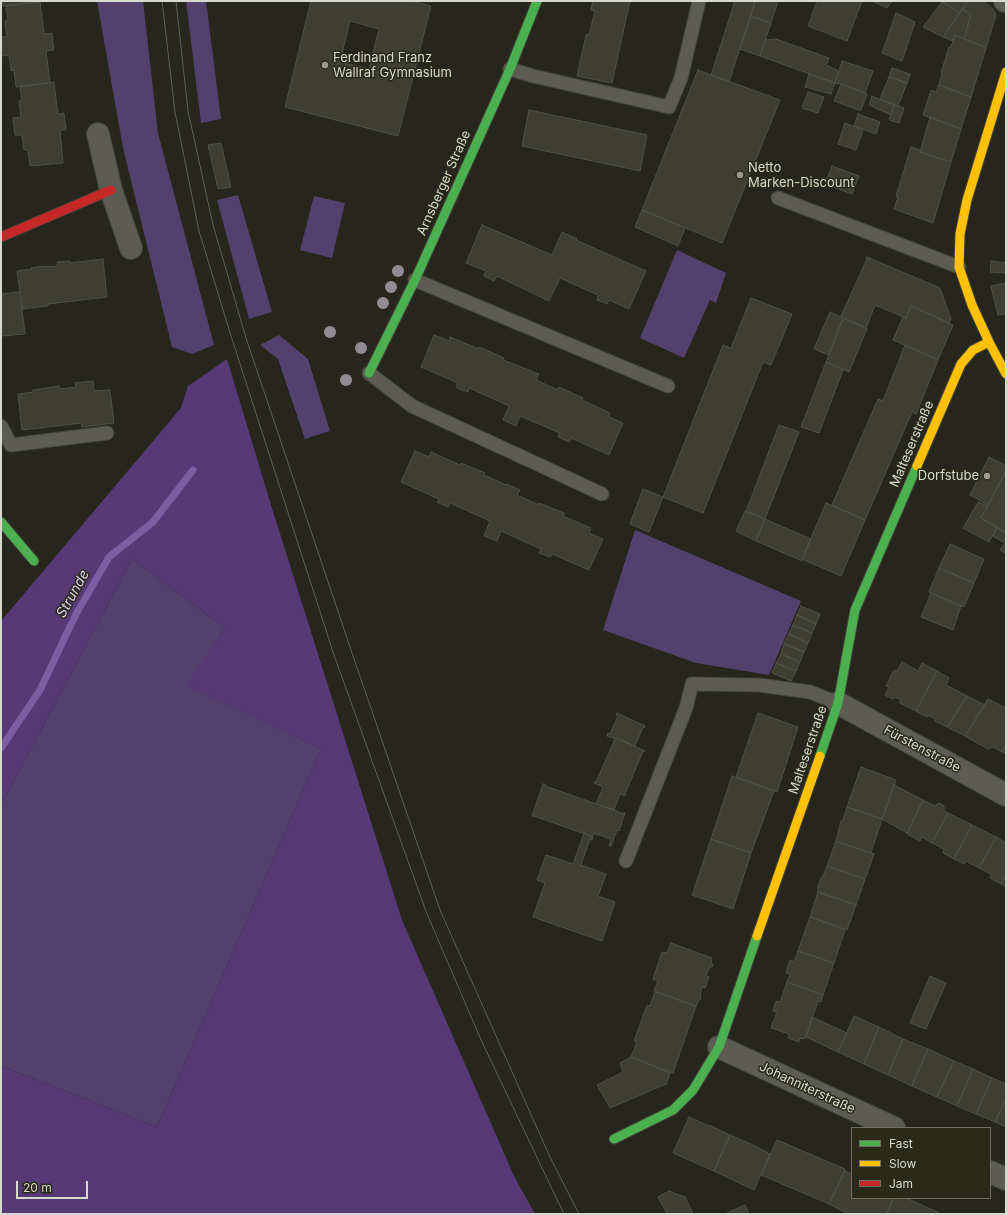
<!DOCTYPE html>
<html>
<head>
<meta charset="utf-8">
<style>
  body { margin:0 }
  #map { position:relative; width:1007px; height:1215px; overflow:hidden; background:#26261c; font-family:Inter,sans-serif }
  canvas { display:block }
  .frame { position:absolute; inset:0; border:2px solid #d8d9ce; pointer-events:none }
  .legend { position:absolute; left:851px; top:1127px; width:140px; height:72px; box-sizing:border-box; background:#292a18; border:1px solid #6f7061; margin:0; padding:5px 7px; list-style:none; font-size:12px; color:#d8d9ce }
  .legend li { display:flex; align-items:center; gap:8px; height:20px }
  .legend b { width:20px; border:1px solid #6f7061 }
  .scale { position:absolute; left:16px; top:1181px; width:72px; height:18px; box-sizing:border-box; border:2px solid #d8d9ce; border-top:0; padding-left:5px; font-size:12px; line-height:14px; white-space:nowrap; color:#d8d9ce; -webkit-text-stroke:3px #292a18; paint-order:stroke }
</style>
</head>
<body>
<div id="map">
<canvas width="1007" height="1215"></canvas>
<div class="frame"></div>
<ul class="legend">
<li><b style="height:5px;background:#4caf50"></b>Fast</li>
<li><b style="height:5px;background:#ffc107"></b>Slow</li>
<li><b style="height:5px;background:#c62828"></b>Jam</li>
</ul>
<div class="scale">20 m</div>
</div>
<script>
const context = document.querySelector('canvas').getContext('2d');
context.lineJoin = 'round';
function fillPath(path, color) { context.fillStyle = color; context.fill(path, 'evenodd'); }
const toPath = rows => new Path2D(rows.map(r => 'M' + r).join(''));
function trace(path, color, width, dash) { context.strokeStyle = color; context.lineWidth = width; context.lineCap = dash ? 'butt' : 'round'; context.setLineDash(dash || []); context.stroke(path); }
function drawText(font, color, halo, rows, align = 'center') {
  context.font = font + ' Inter,sans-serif'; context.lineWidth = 3; context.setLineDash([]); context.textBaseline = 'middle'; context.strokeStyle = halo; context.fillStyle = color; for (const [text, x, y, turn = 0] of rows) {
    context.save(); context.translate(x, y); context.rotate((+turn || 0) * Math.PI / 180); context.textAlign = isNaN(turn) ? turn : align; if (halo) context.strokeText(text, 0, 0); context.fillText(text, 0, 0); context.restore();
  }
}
fillPath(toPath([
  [97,1,143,1,158,133,214,345,192,354,172,347,123,148],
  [186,1,206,1,221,119,201,123],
  [238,195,272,312,249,319,217,200],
  [314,196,345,203,332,258,300,250],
  [677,250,726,273,716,303,710,300,684,358,640,338],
  [279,335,308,359,330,431,305,439,278,359,260,345],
  [635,530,801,601,769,675,696,663,603,630],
  [132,559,225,628,187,685,321,749,157,1127,1,1066,1,805]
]), '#54406d');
fillPath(toPath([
  [227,359,271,505,402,920,514,1176,535,1214,1,1214,1,1066,157,1127,321,749,186,685,225,628,132,559,1,805,1,621,181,408,188,386]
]), '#563975');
trace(toPath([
  [1,748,40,690,76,614,109,557,153,522,193,470]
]), '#7c5fa3', 7);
const building = toPath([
  [2,1,37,1,37,2,3,6,2,1],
  [311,1,411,1,431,6,398,136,285,107,311,1],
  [350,21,379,29,369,69,340,62,350,21],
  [593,1,630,1,612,83,577,76,586,35,589,35,595,11,591,10,593,1],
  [735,1,755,1,729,82,711,75,735,1],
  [755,1,778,1,771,23,751,16,755,1],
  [817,1,862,1,847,41,808,26,817,1],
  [872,1,892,1,887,8,872,1],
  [941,1,968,1,960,13,941,1],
  [968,1,983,1,993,9,996,15,986,48,964,39,971,15,962,9,968,1],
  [40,2,44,34,52,33,54,50,46,51,50,83,16,87,14,70,11,71,9,55,1,56,1,37,7,37,5,21,8,21,6,6,40,2],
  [942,2,960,13,943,37,923,27,942,2],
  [962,9,971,15,964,39,955,35,952,41,943,37,962,9],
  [896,13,915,22,902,61,882,53,896,13],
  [751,16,771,23,760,56,740,49,751,16],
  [955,35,986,48,971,97,939,85,942,74,941,73,949,47,951,47,955,35],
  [776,39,829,58,826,65,839,71,835,83,760,56,765,40,776,39],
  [842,61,873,71,865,93,841,84,835,83,842,61],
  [892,68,910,74,907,83,889,77,892,68],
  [698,70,780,100,722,243,642,210,698,70],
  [809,74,835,83,831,94,805,87,809,74],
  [889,77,907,83,898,106,880,99,889,77],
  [54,82,58,114,64,113,66,130,60,130,63,163,30,166,28,150,24,150,22,135,15,135,13,118,21,117,19,101,22,101,20,86,54,82],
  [841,84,867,94,861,110,859,110,834,101,841,84],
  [939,85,971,97,961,129,923,115,931,90,936,92,939,85],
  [808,92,824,97,818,113,802,108,808,92],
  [872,96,894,105,891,115,869,105,872,96],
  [894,105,904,108,899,123,889,120,894,105],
  [529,110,647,135,640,171,522,146,529,110],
  [858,114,880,122,876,134,854,126,858,114],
  [930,117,961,129,951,162,920,152,930,117],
  [845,123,863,130,856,150,838,144,845,123],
  [221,143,231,187,218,189,208,145,221,143],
  [911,147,920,150,920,152,951,162,933,223,894,209,898,197,896,196,911,147],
  [832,166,859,176,852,194,825,184,832,166],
  [642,210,685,228,678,246,635,227,642,210],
  [482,225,552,255,562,232,577,239,576,240,646,271,629,309,609,300,607,304,597,300,598,295,560,278,549,301,497,276,494,281,484,276,486,271,466,263,482,225],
  [867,257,940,288,951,319,949,323,911,306,906,318,875,305,866,328,841,316,867,259,866,258,867,257],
  [103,259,107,297,48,304,48,306,22,309,17,271,32,269,31,268,44,266,44,267,58,266,57,262,70,261,70,263,103,259],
  [991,261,1006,263,1006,273,990,272,991,261],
  [1006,283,1006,314,998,315,991,286,1006,283],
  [20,292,25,334,1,336,1,294,20,292],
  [751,298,792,314,771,365,763,362,703,513,663,497,723,345,731,348,751,298],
  [911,306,953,325,938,360,893,340,903,317,906,318,911,306],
  [830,312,843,318,829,355,814,349,830,312],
  [843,318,867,329,849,372,826,362,843,318],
  [434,335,449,341,450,337,479,349,479,347,504,358,503,360,539,374,536,380,558,390,559,387,583,398,582,400,610,413,609,417,623,423,609,455,571,438,569,442,558,437,560,433,520,416,516,426,503,420,509,406,469,388,468,392,462,390,456,387,458,383,421,367,434,335],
  [905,345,938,360,916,414,912,412,865,520,832,505,878,399,883,401,905,345],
  [826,362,843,370,819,433,801,427,826,362],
  [93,381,94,391,110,390,114,423,82,427,81,423,22,430,18,394,33,392,33,390,59,386,60,389,76,387,75,383,93,381],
  [779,425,799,432,765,519,746,511,779,425],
  [415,451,429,457,431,452,460,465,461,463,485,473,484,475,506,485,507,484,520,490,517,495,539,505,539,503,564,513,563,516,591,528,589,533,603,539,589,570,552,554,550,557,539,553,541,549,501,531,497,541,484,536,490,521,450,503,448,507,437,502,439,499,401,482,415,451],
  [989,457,1006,466,1006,471,988,505,970,495,989,457],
  [1006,471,1006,533,981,518,1006,471],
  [643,489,663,497,649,532,630,524,643,489],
  [978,502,988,506,981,518,997,527,989,542,963,528,978,502],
  [826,503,865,520,841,576,802,559,826,503],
  [745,511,765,519,756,541,736,531,745,511],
  [765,519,811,539,802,561,756,541,765,519],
  [997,527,1006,533,1005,553,1000,550,1005,543,993,536,997,527],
  [950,544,984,559,974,583,939,568,950,544],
  [939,568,974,583,964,607,929,592,939,568],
  [931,593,961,606,953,630,921,617,931,593],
  [801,606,820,614,816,624,797,615,801,606],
  [797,615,816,624,812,633,793,625,797,615],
  [793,625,812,633,808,643,789,634,793,625],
  [789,634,808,643,804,652,784,644,789,634],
  [784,644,804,652,800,662,781,654,784,644],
  [781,654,800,662,796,671,776,663,781,654],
  [902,662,918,671,922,663,937,671,916,711,900,703,901,700,895,697,893,699,885,695,889,687,886,686,894,670,897,671,902,662],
  [776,663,796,671,791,681,772,673,776,663],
  [937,671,949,678,946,685,967,696,947,727,935,721,936,719,928,715,927,717,916,711,937,671],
  [967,696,985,705,965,736,947,727,967,696],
  [988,699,1006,708,1006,745,1002,752,993,747,988,749,965,736,988,699],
  [617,713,645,726,644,728,643,727,635,746,614,737,613,738,607,736,608,733,610,734,618,716,616,715,617,713],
  [758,713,798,727,777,792,736,777,758,713],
  [614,737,645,751,643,751,625,794,626,794,625,796,620,794,614,810,596,804,603,787,594,783,595,781,596,782,615,739,613,738,614,737],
  [1006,745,1006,754,1002,752,1006,745],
  [861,767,896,780,882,819,847,807,861,767],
  [732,776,774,791,751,853,711,839,732,776],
  [543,784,546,785,545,786,614,810,623,814,624,812,625,813,619,831,617,830,611,846,609,846,611,839,593,833,592,840,590,839,591,836,534,816,532,816,543,784],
  [894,785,923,800,907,833,882,819,894,785],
  [923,800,935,806,939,803,944,806,944,811,948,813,932,843,922,837,920,841,907,834,923,800],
  [847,807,882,819,871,853,836,841,841,821,843,820,847,807],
  [948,813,972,825,954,859,943,853,944,849,932,843,948,813],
  [972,825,996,837,979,868,966,861,964,864,954,859,972,825],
  [584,833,591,836,581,865,606,874,598,896,615,902,602,941,533,917,545,883,537,880,546,855,573,864,584,833],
  [996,837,1006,843,1006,874,1001,884,990,878,991,874,979,868,996,837],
  [711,839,751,853,733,909,692,895,711,839],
  [836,841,874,854,865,879,827,866,836,841],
  [827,866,865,879,856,905,818,892,818,886,821,878,823,877,827,866],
  [1006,874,1006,887,1001,884,1006,874],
  [818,892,856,905,847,930,810,917,818,892],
  [810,917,845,930,834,963,798,951,810,917],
  [671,943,712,958,711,962,713,966,709,968,706,976,709,977,705,988,702,987,700,996,701,999,698,1001,696,1006,654,991,658,981,653,979,662,952,667,953,671,943],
  [798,951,834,963,823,995,787,982,790,974,786,973,790,960,794,962,798,951],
  [930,976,946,983,926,1029,910,1023,930,976],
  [787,982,823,995,821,1002,818,1001,806,1037,804,1039,800,1038,799,1042,788,1038,789,1034,771,1028,777,1012,773,1011,776,1001,780,1002,787,982],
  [655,992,696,1006,673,1073,631,1057,637,1042,634,1041,647,1005,650,1006,655,992],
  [854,1016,879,1027,864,1064,838,1052,854,1016],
  [812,1017,847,1033,838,1052,806,1037,812,1017],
  [879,1027,903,1039,888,1075,864,1064,879,1027],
  [903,1039,928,1049,912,1086,888,1075,903,1039],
  [928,1049,954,1061,937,1097,912,1086,928,1049],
  [631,1057,670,1073,666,1084,610,1108,597,1085,623,1072,620,1063,631,1057],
  [954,1061,973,1069,957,1106,937,1097,954,1061],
  [973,1069,992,1078,976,1114,957,1106,973,1069],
  [992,1078,1006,1084,1006,1098,995,1122,976,1114,992,1078],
  [1006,1098,1006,1127,995,1122,1006,1098],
  [689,1117,709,1126,709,1125,730,1135,714,1171,673,1153,689,1117],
  [730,1135,751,1144,770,1154,754,1190,714,1171,730,1135],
  [777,1140,845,1169,829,1204,761,1175,777,1140],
  [845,1171,852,1174,852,1198,894,1198,886,1214,848,1214,829,1204,845,1171],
  [669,1191,685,1197,693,1214,667,1214,658,1197,669,1191],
  [894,1198,906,1198,942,1214,886,1214,894,1198],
  [745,1205,749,1214,727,1214,727,1213,745,1205]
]);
fillPath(building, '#3f3f31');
trace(building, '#4f5047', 1);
const lane = toPath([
  [510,69,533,76,669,107,681,78,699,1],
  [778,198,959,267],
  [415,280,668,386],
  [369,373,412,406,602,494],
  [1,426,11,445,107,433],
  [626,861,686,708,692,684,759,685,810,692,838,703]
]);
const street = toPath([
  [1005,1,1006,1],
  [98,134,111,190,131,248],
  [838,703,1006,795],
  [719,1047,894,1128],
  [990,1172,1006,1179]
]);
const fast = toPath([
  [369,373,415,280,510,69,537,1],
  [1,522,34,561],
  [820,756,838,703,855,610,917,466],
  [614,1139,673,1110,693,1090,719,1047,757,936]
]);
const slow = toPath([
  [1006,72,967,200,960,234,959,267,972,305,989,342,1006,374],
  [917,466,961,364,973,350,989,342],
  [757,936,820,756]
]);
const jam = toPath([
  [1,237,111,190]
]);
trace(lane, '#42433b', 15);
trace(street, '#42433b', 24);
trace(fast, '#42433b', 11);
trace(slow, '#42433b', 11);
trace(jam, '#42433b', 11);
trace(lane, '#5c5c53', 13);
trace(street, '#5c5c53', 22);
trace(fast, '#4caf50', 9);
trace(slow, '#ffc107', 9);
trace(jam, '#c62828', 9);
trace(toPath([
  [162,1,175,112,199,231,231,336,334,655,427,914,481,1040,564,1214],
  [176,1,188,111,213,225,246,338,351,650,440,910,549,1155,579,1214]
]), '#5d5e58', 1);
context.fillStyle = '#908c93';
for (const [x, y] of [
  [398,271],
  [391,287],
  [383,303],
  [330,332],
  [361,348],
  [346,380]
]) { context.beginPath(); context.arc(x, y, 6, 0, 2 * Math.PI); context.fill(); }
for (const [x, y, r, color] of [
  [325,65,4,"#9a9a90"],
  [740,175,4,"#9a9a90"],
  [987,476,4,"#9a9a90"]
]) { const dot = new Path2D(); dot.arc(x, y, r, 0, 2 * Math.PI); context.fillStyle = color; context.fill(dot); trace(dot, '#292a18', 1.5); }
drawText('13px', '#d8d9ce', '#292a18', [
  ["Ferdinand Franz",333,58],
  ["Wallraf Gymnasium",333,73],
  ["Netto",748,168],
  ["Marken-Discount",748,183],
  ["Dorfstube",979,476,"right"]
], 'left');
drawText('13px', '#d8d9ce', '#292a18', [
  ["Arnsberger Straße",444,183,-66],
  ["Malteserstraße",912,444,-67],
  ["Fürstenstraße",922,749,28],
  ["Malteserstraße",808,750,-71],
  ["Johanniterstraße",807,1088,25]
]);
drawText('italic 14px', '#decef7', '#292a18', [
  ["Strunde",73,594,-61]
]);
</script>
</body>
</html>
